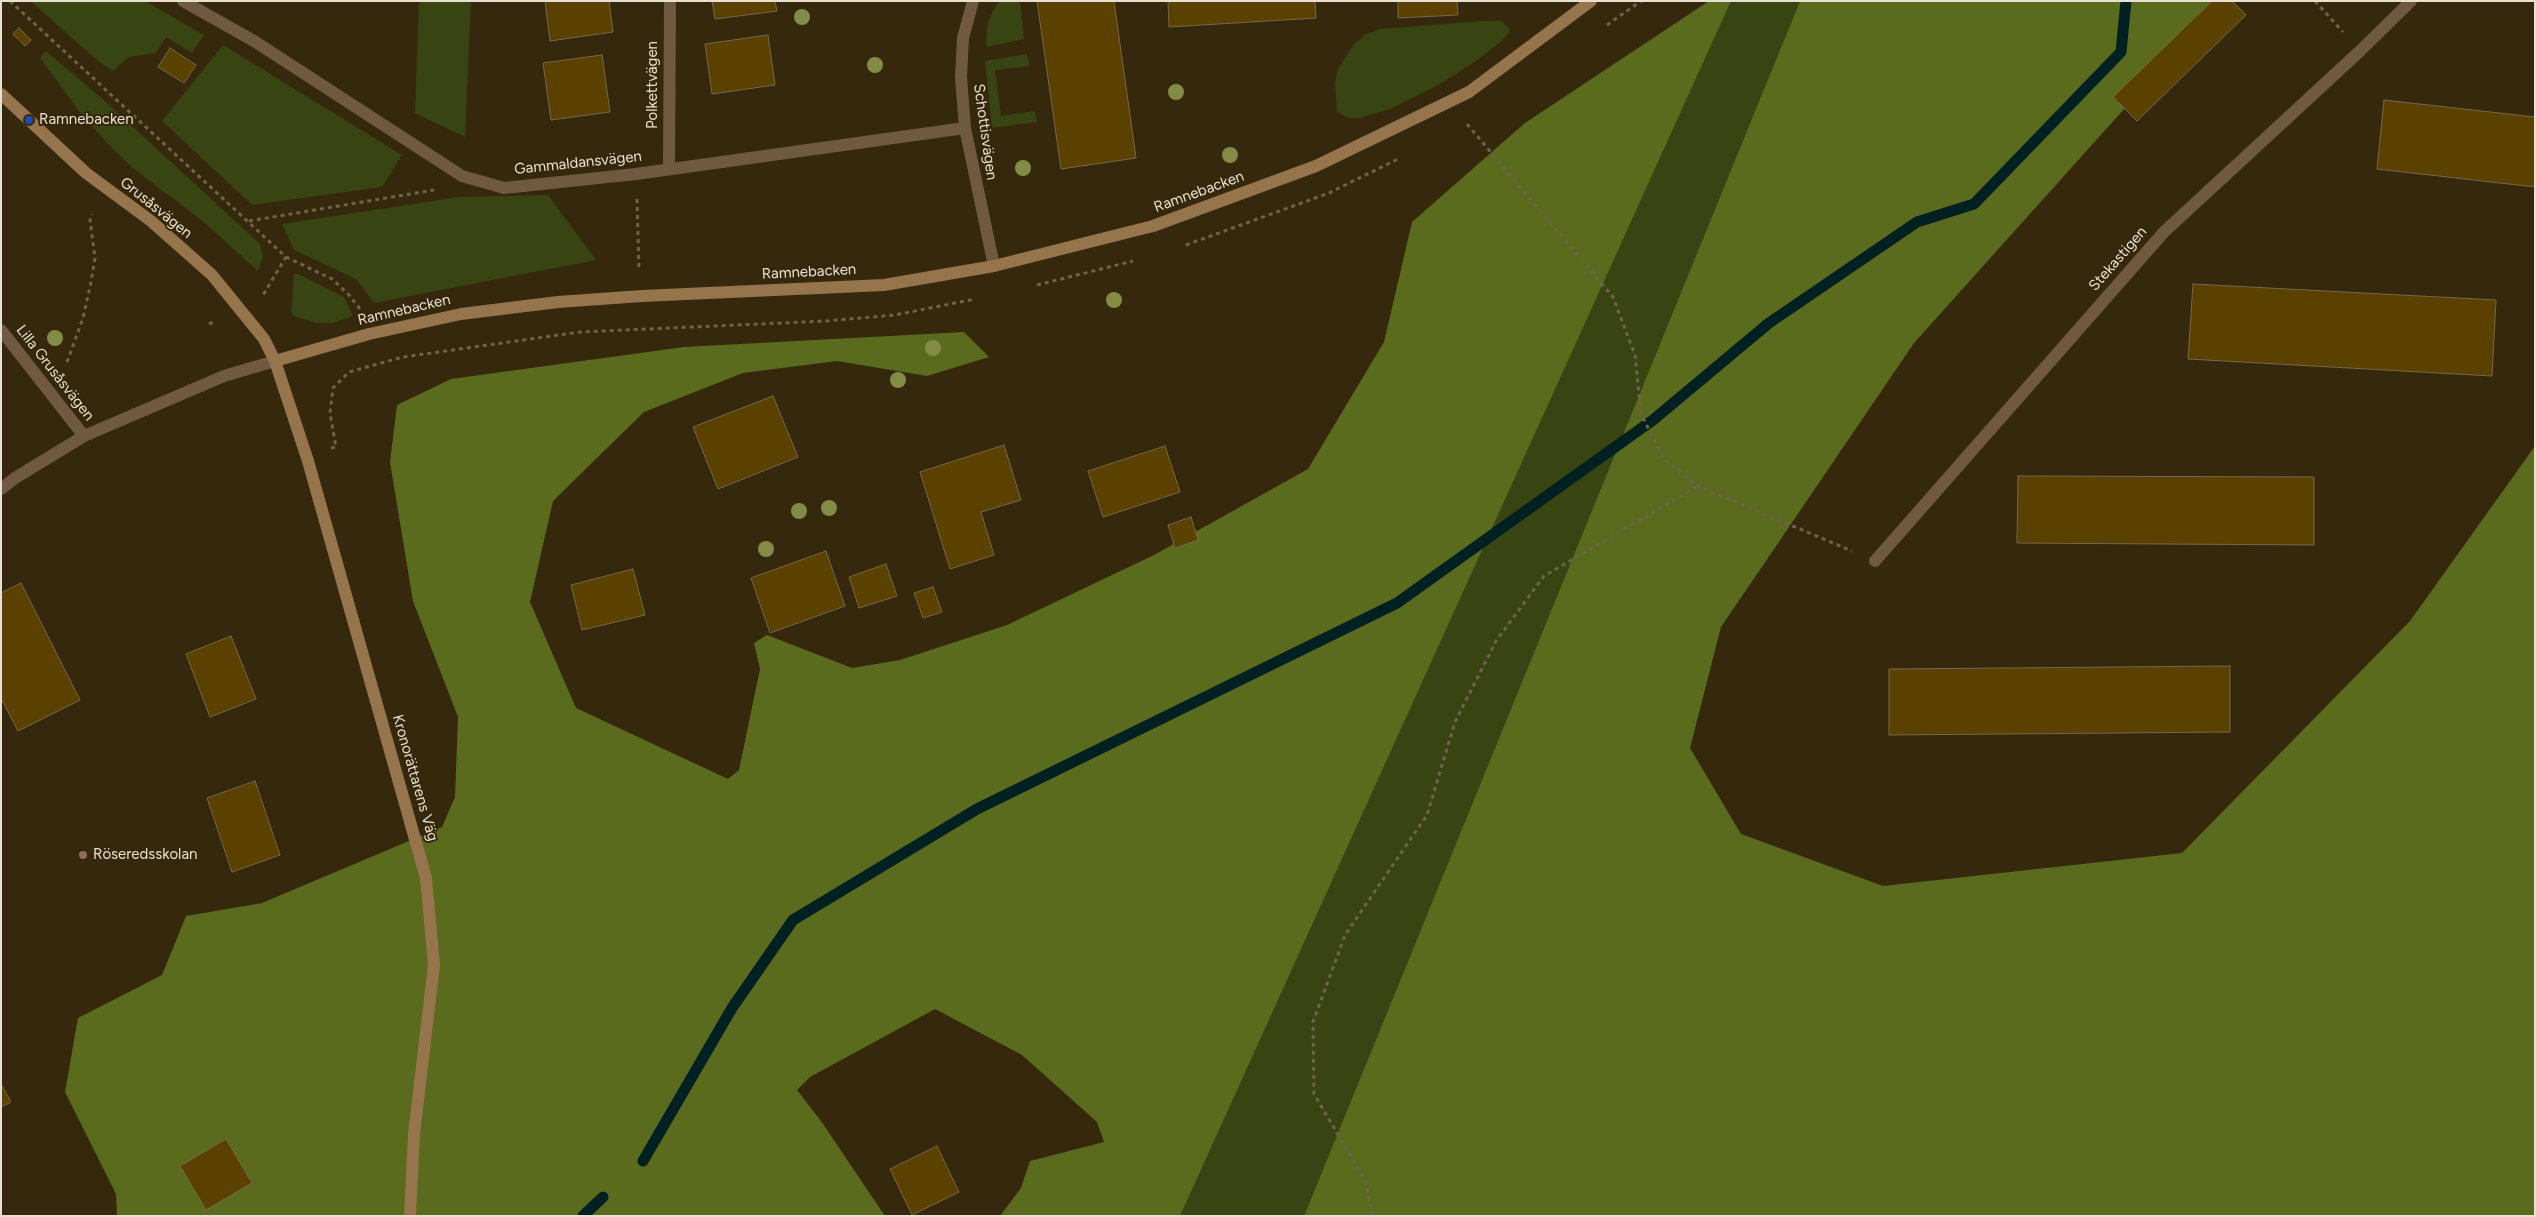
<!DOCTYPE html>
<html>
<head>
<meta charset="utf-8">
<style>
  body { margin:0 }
  #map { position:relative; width:2536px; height:1217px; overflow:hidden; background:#35280d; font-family:Figtree,sans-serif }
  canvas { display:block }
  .frame { position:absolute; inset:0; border:2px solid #e8e0d0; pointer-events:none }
</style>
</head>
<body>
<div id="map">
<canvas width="2536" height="1217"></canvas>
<div class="frame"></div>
</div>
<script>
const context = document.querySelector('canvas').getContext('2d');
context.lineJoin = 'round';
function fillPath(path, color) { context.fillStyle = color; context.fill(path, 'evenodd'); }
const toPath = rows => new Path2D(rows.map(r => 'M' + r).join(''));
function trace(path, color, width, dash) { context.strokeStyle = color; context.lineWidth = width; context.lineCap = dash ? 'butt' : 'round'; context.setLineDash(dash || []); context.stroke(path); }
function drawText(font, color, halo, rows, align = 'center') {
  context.font = font + ' Figtree,sans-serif'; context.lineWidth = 4; context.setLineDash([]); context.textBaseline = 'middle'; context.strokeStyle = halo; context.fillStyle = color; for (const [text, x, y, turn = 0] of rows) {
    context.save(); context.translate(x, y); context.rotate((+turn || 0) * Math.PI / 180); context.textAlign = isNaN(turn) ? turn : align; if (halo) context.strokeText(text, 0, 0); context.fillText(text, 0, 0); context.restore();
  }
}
fillPath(toPath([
  [30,1,145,1,204,35,192,53,166,37,156,53,129,57,113,71,98,61],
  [419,1,471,1,465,137,415,113],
  [1000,1,1020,1,1024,39,986,47,987,26,993,11],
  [1730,1,1800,1,1304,1216,1180,1216],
  [1483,21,1502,21,1510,29,1509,32,1503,40,1477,60,1442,83,1390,109,1359,118,1350,118,1342,115,1337,111,1335,82,1338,69,1354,44,1366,34,1380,29],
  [223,45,402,155,382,187,252,205,162,121],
  [46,51,106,102,260,244,263,257,258,271,200,219,135,170,110,146,82,115,40,58],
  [1027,54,1030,66,995,70,1001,116,1035,111,1037,122,992,128,985,61],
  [548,195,596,260,374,303,356,279,294,250,282,224,459,197],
  [294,274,298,274,344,297,353,316,333,323,317,323,296,317,291,313]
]), '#384411');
fillPath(toPath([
  [1709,1,1731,1,1180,1216,1000,1216,1021,1188,1030,1161,1104,1142,1097,1122,1022,1055,935,1009,810,1077,797,1090,821,1121,885,1216,117,1216,116,1194,65,1092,78,1018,162,975,186,916,262,903,442,827,455,797,458,717,413,601,390,462,397,405,451,379,684,347,964,332,989,357,927,376,837,361,743,373,644,412,553,501,530,602,576,708,728,779,739,770,760,669,754,643,767,635,852,668,900,660,1007,625,1154,555,1308,469,1384,342,1412,222,1525,123],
  [1800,1,2225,1,2204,20,1914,343,1721,627,1690,748,1741,834,1883,886,2182,853,2410,621,2535,446,2535,1216,1304,1216]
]), '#5a6b1e');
trace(toPath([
  [643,1161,732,1008,793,920,977,809,1397,603,1653,420,1769,323,1917,222,1974,204,2121,52,2126,1],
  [583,1216,603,1197]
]), '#002021', 11);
const building = toPath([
  [545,1,609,1,613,32,550,41,545,1],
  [712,1,775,1,777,11,715,19,712,1],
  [1037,1,1114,1,1136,158,1061,169,1037,1],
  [1168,1,1315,1,1316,18,1169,27,1168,1],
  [1398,1,1457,1,1458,15,1398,18,1398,1],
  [2212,1,2232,1,2246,15,2137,121,2113,97,2212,1],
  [19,28,31,40,25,46,13,34,19,28],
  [768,35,775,85,712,94,705,44,768,35],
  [170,48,196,65,184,83,158,67,170,48],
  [602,55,610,112,551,120,543,63,602,55],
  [2384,100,2535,117,2535,187,2377,169,2384,100],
  [2193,284,2496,300,2492,376,2188,359,2193,284],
  [773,396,798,457,718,489,693,427,773,396],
  [1004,445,1021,500,981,512,994,555,950,569,920,472,1004,445],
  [1165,446,1180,492,1103,517,1088,471,1165,446],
  [2018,476,2314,477,2314,545,2017,543,2018,476],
  [1191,517,1198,540,1175,548,1168,525,1191,517],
  [826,551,845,606,770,633,751,578,826,551],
  [886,564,897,596,859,608,849,577,886,564],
  [633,569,645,615,582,630,571,585,633,569],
  [21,583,80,700,18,731,1,698,1,593,21,583],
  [933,587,942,612,923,618,914,593,933,587],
  [231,636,256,699,210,717,186,654,231,636],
  [2230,666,2230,732,1889,735,1889,669,2230,666],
  [255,781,280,855,232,872,207,798,255,781],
  [1,1084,11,1102,1,1107,1,1084],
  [226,1139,252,1183,206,1210,180,1166,226,1139],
  [937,1146,959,1192,912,1215,890,1169,937,1146]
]);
fillPath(building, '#5b4100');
trace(building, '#76684b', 1);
trace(toPath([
  [10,1,286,257,263,295],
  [2315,1,2343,32],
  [1607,25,1641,1],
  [1467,124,1613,297,1635,355,1641,414,1664,459,1698,486,1852,551],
  [637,199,639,271],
  [249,221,434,190],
  [1186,245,1329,193,1398,159],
  [286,257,332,279,349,295,360,309],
  [1037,285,1133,261],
  [209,324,216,321],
  [67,362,83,318,91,282,95,258,90,220,92,214],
  [331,448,336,447,330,413,333,388,349,372,403,357,580,332,826,321,895,315,975,299],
  [1372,1216,1366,1182,1314,1094,1313,1022,1345,935,1427,815,1455,722,1496,641,1544,576,1698,486]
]), '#6f634c', 3, [4, 4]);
trace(toPath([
  [183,1,254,41,462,176,504,188,636,174,965,128],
  [973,1,963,38,961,77,965,128,994,266],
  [669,168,670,1],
  [1,330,84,436],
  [1,489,15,478,84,436,224,376,275,361],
  [1875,561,2164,232,2360,51,2411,1]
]), '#6f5a41', 12);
trace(toPath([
  [1,94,86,173,151,221,212,275,264,339,275,361,308,461,426,878,434,965,414,1134,410,1216],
  [275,361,369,334,461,314,558,302,642,296,884,285,994,266,1153,226,1316,166,1469,92,1591,1]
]), '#96744c', 12);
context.fillStyle = '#838c47';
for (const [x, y] of [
  [802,17],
  [875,65],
  [1176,92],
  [1230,155],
  [1023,168],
  [1114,300],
  [55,338],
  [933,348],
  [898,380],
  [829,508],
  [799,511],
  [766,549]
]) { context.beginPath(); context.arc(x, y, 8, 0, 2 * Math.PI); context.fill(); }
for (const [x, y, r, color] of [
  [29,120,5,"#1a4fb4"],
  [83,855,5,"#8d6e63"]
]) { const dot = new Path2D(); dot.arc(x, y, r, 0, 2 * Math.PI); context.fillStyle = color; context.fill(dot); trace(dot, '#35280d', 2); }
drawText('15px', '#e8e0d0', '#35280d', [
  ["Polkettvägen",653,85,-90],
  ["Schottisvägen",985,132,82],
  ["Gammaldansvägen",578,163,-6],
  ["Ramnebacken",1199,192,-20],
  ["Grusåsvägen",156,208,39],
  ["Stekastigen",2118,259,-49],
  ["Ramnebacken",809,272,-3],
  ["Ramnebacken",404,310,-13],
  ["Lilla Grusåsvägen",55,373,52],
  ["Kronorättarens Väg",415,778,74]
]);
drawText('15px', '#e8e0d0', '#35280d', [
  ["Ramnebacken",39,120],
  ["Röseredsskolan",93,855]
], 'left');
</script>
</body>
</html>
